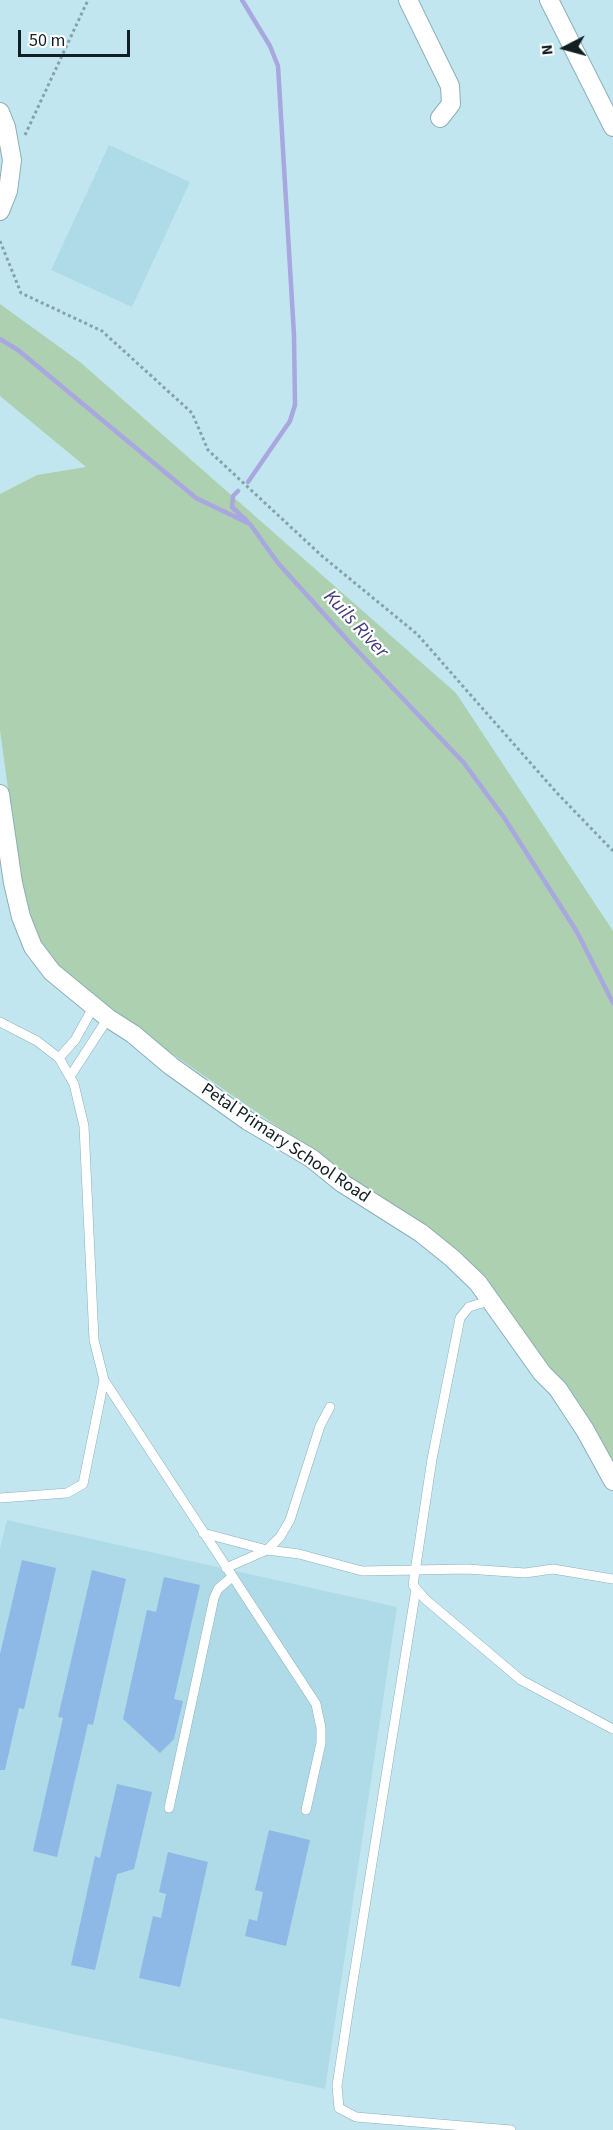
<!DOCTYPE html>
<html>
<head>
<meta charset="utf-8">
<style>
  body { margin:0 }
  #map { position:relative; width:613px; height:2130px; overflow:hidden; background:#c2e6f0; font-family:"Source Sans 3",sans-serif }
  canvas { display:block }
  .north { position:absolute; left:535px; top:18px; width:60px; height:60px; -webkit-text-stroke:4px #fff; paint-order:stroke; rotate:264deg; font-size:16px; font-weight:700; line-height:24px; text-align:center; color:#111f22 }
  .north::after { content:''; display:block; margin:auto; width:21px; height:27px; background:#111f22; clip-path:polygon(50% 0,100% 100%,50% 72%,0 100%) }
  .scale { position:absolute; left:18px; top:30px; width:112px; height:27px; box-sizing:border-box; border:3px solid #111f22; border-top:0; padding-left:8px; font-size:18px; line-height:21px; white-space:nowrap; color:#111f22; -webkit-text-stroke:4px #fff; paint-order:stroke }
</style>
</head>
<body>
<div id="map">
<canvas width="613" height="2130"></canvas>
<div class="north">N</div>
<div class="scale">50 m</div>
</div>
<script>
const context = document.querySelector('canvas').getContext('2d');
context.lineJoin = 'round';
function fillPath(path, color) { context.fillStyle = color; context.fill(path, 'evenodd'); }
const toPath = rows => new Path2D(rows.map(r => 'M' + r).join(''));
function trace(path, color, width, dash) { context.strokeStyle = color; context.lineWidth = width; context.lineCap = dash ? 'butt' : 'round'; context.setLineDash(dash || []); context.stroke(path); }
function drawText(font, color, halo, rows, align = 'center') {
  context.font = font + ' "Source Sans 3",sans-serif'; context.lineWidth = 4.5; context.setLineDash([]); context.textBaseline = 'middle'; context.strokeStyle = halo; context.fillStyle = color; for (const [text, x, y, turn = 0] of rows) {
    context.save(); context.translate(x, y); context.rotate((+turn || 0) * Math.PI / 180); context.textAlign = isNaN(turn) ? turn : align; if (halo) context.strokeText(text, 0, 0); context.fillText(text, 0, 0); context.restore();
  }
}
fillPath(toPath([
  [109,145,190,182,132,307,51,270],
  [7,1520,397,1607,325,2089,0,2018,0,1548]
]), '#afdbe8');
fillPath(toPath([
  [0,304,80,362,456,693,613,931,613,1470,423,1227,158,1044,88,991,65,973,46,953,30,926,22,892,0,730,0,494,37,475,86,467,0,396]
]), '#acd0b0');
trace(toPath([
  [242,0,270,46,278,66,294,335,295,405,290,421,248,482],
  [0,339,18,350,196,498,250,524,278,563,351,644,464,763,505,819,577,932,613,1003],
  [238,491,233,496,232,507,247,521]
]), '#a8a7df', 4.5);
fillPath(toPath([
  [22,1560,56,1568,24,1709,19,1708,5,1770,0,1770,0,1654],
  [92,1570,126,1579,93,1725,88,1724,57,1857,33,1851,63,1718,58,1717],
  [164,1577,200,1585,174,1699,183,1701,174,1739,160,1753,123,1719,147,1610,156,1612],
  [117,1784,152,1792,134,1869,117,1874,95,1970,71,1965,95,1856,100,1858],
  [269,1830,310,1840,286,1946,245,1936,249,1919,257,1921,263,1892,255,1890],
  [168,1852,208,1862,180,1987,139,1978,153,1916,161,1918,166,1894,159,1892]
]), '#8eb8e5');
const service = toPath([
  [0,1022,37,1041,59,1058,74,1084,84,1126,94,1340,104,1380,316,1704,321,1728,321,1743,306,1810],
  [59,1058,75,1040,94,1006],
  [71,1075,108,1018],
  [492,1300,469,1307,460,1318,432,1459,413,1585,425,1599,521,1680,613,1729],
  [0,1498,67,1493,83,1484,104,1380],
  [203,1533,267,1550,280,1537,290,1520,320,1426,330,1407],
  [226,1568,267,1550,299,1554,362,1571,467,1569,525,1573,553,1569,613,1579],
  [416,1589,350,2000,337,2086,339,2108,356,2117,511,2130],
  [169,1808,214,1598,218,1589,232,1577]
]);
const minor = toPath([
  [408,0,450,86,451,104,440,118],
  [549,0,613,127],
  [0,112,6,127,12,160,8,191,0,211],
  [0,794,13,883,21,917,33,947,52,972,108,1018,133,1034,171,1066,248,1121,311,1158,342,1183,421,1233,452,1258,478,1283,542,1373,558,1389,585,1430,613,1481]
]);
trace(service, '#8cafb8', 10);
trace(minor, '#8cafb8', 20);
trace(toPath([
  [25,135,88,0],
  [0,241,21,293,102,331,192,413,208,450,322,556,417,634,557,793,613,851]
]), '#85a2a9', 3, [3, 3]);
trace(service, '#fff', 9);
trace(minor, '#fff', 18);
drawText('18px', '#111f22', '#fff', [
  ["Petal Primary School Road",285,1144,34]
]);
drawText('italic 20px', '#413a7d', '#fff', [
  ["Kuils River",355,625,47]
]);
</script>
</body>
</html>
